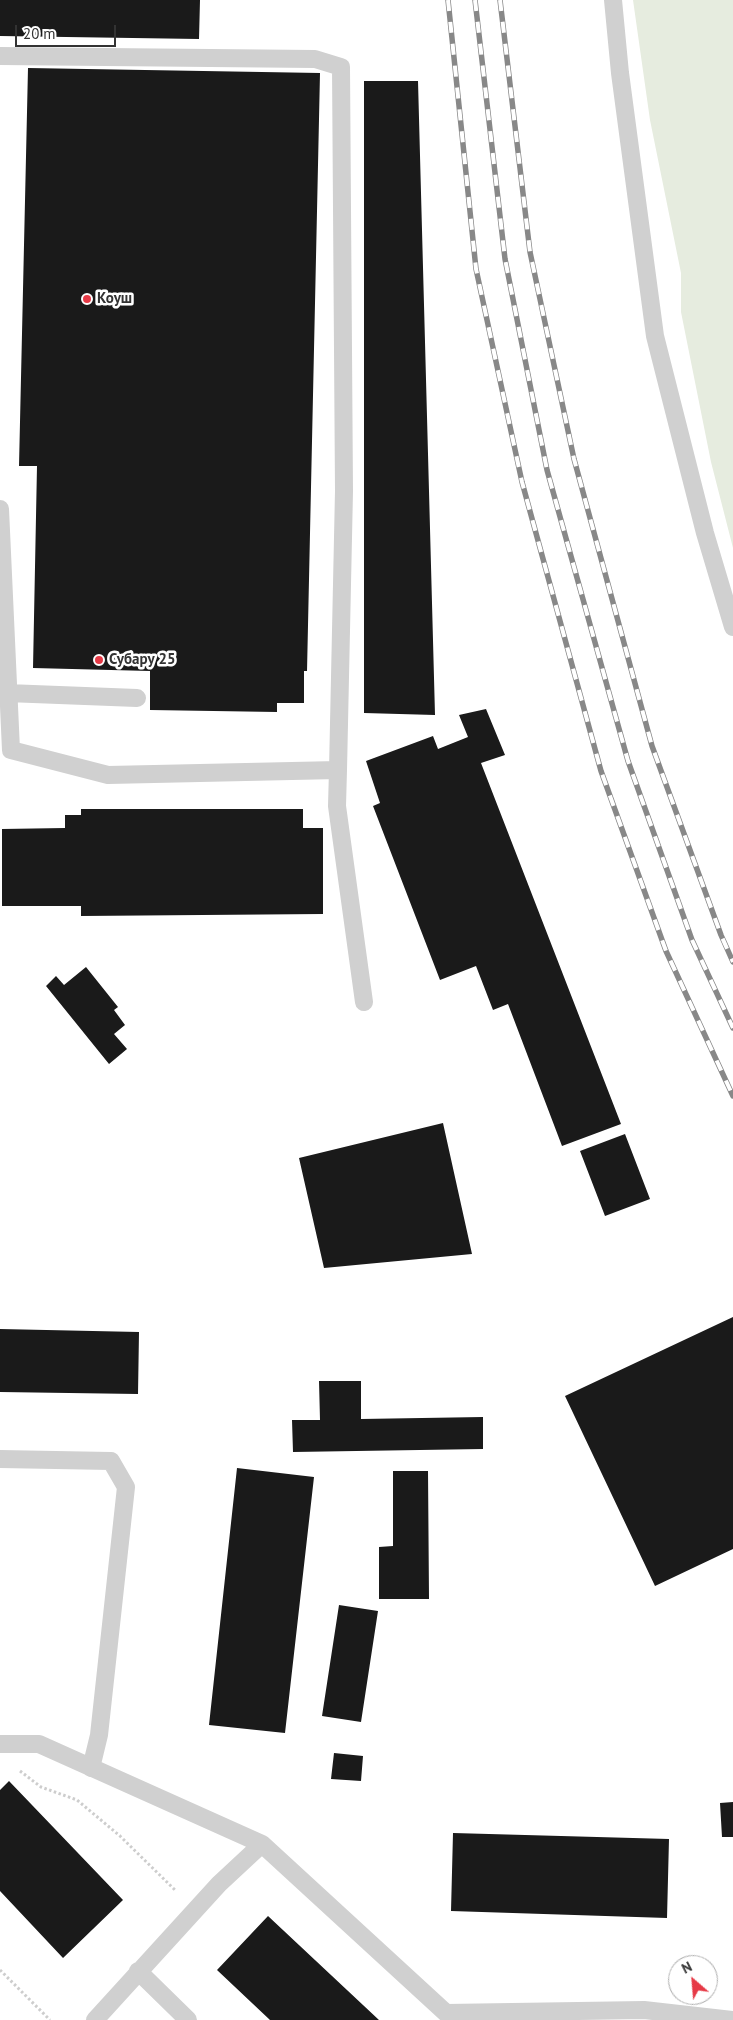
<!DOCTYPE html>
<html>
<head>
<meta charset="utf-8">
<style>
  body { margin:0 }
  #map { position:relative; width:733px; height:2020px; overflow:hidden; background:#fff; font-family:"PT Sans",sans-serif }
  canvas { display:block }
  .north { position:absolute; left:668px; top:1955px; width:50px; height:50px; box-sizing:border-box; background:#fff; border:1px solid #adadad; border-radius:50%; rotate:333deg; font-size:14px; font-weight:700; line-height:20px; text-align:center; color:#333 }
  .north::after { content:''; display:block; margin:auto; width:18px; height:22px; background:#e63946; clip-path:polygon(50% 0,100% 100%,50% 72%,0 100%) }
  .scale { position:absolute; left:15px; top:25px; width:101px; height:22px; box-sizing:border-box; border:2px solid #333; border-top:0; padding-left:6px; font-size:15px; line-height:18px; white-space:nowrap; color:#333; -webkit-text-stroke:4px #fff; paint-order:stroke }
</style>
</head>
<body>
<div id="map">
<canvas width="733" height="2020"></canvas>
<div class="north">N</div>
<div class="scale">20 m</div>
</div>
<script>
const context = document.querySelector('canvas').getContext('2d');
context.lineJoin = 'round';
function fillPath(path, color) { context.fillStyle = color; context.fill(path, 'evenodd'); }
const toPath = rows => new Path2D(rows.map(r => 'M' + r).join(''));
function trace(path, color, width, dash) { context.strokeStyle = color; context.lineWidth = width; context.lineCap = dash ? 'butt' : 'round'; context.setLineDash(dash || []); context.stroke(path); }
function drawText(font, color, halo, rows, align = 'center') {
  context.font = font + ' "PT Sans",sans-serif'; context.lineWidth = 5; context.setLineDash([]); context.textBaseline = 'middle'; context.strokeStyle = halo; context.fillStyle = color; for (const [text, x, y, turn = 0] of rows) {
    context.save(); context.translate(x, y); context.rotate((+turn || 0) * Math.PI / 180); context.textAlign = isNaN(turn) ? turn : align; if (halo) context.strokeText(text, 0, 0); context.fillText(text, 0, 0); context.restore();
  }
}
fillPath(toPath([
  [633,0,733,0,733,548,711,462,681,312,681,273,650,120]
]), '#e6ecdf');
fillPath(toPath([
  [0,0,200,0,199,39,0,36],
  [28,68,320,73,307,671,304,671,304,703,277,703,277,712,150,710,150,671,33,668,37,466,19,466],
  [364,81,418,81,435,715,364,713],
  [486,709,505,755,481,763,621,1124,562,1146,508,1004,493,1010,476,966,440,980,373,806,380,803,366,761,433,736,438,749,468,737,459,715],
  [81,809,303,809,303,828,323,828,323,914,81,916,81,906,2,906,2,829,65,828,65,815,81,815],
  [86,967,118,1007,114,1010,125,1025,114,1034,127,1049,109,1064,46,986,56,976,64,985],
  [443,1123,472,1254,324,1268,299,1158],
  [625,1134,650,1199,605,1216,580,1151],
  [733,1317,733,1549,655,1586,565,1396],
  [0,1329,139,1332,138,1394,0,1392],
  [319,1381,361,1381,361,1419,483,1417,483,1449,293,1452,292,1420,320,1420],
  [237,1468,314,1477,285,1733,209,1725],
  [393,1471,428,1471,429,1599,379,1599,379,1547,393,1546],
  [339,1605,378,1611,361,1722,322,1716],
  [334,1753,363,1756,361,1781,331,1779],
  [9,1781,123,1900,63,1958,0,1891,0,1790],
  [733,1802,733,1837,722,1837,720,1803],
  [453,1833,669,1839,667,1918,451,1911],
  [268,1916,379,2020,270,2020,217,1970]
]), '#1a1a1a');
trace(toPath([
  [20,1771,41,1787,77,1800,120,1836,176,1891],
  [0,1970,50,2020]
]), '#cdcdcd', 3, [2.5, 2.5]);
trace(toPath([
  [613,0,620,73,655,336,705,533,733,627],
  [0,56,315,59,341,67,344,491,338,770],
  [0,509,11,750,108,775,338,770,337,806,364,1002],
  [7,693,137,698],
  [0,1459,111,1461,126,1487,99,1735,91,1768],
  [0,1744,39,1744,262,1844,446,2013,644,2010,732,2020],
  [138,1971,188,2020],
  [95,2020,219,1884,262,1844]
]), '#d0d0d0', 18);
const rail = toPath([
  [448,0,476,269,522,482,601,771,666,951,733,1096],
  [475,0,505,259,547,470,628,761,692,940,733,1028],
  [500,0,530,252,574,459,652,746,721,935,733,962]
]);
trace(rail, '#888', 5.5);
trace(rail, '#fff', 4, [11]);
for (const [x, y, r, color] of [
  [87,299,5,"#e63946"],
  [99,660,5,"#e63946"]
]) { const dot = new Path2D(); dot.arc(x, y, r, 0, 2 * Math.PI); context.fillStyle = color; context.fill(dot); trace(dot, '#fff', 2); }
drawText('bold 15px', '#333', '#fff', [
  ["Коуш",97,299],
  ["Субару 25",109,660]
], 'left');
</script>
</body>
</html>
